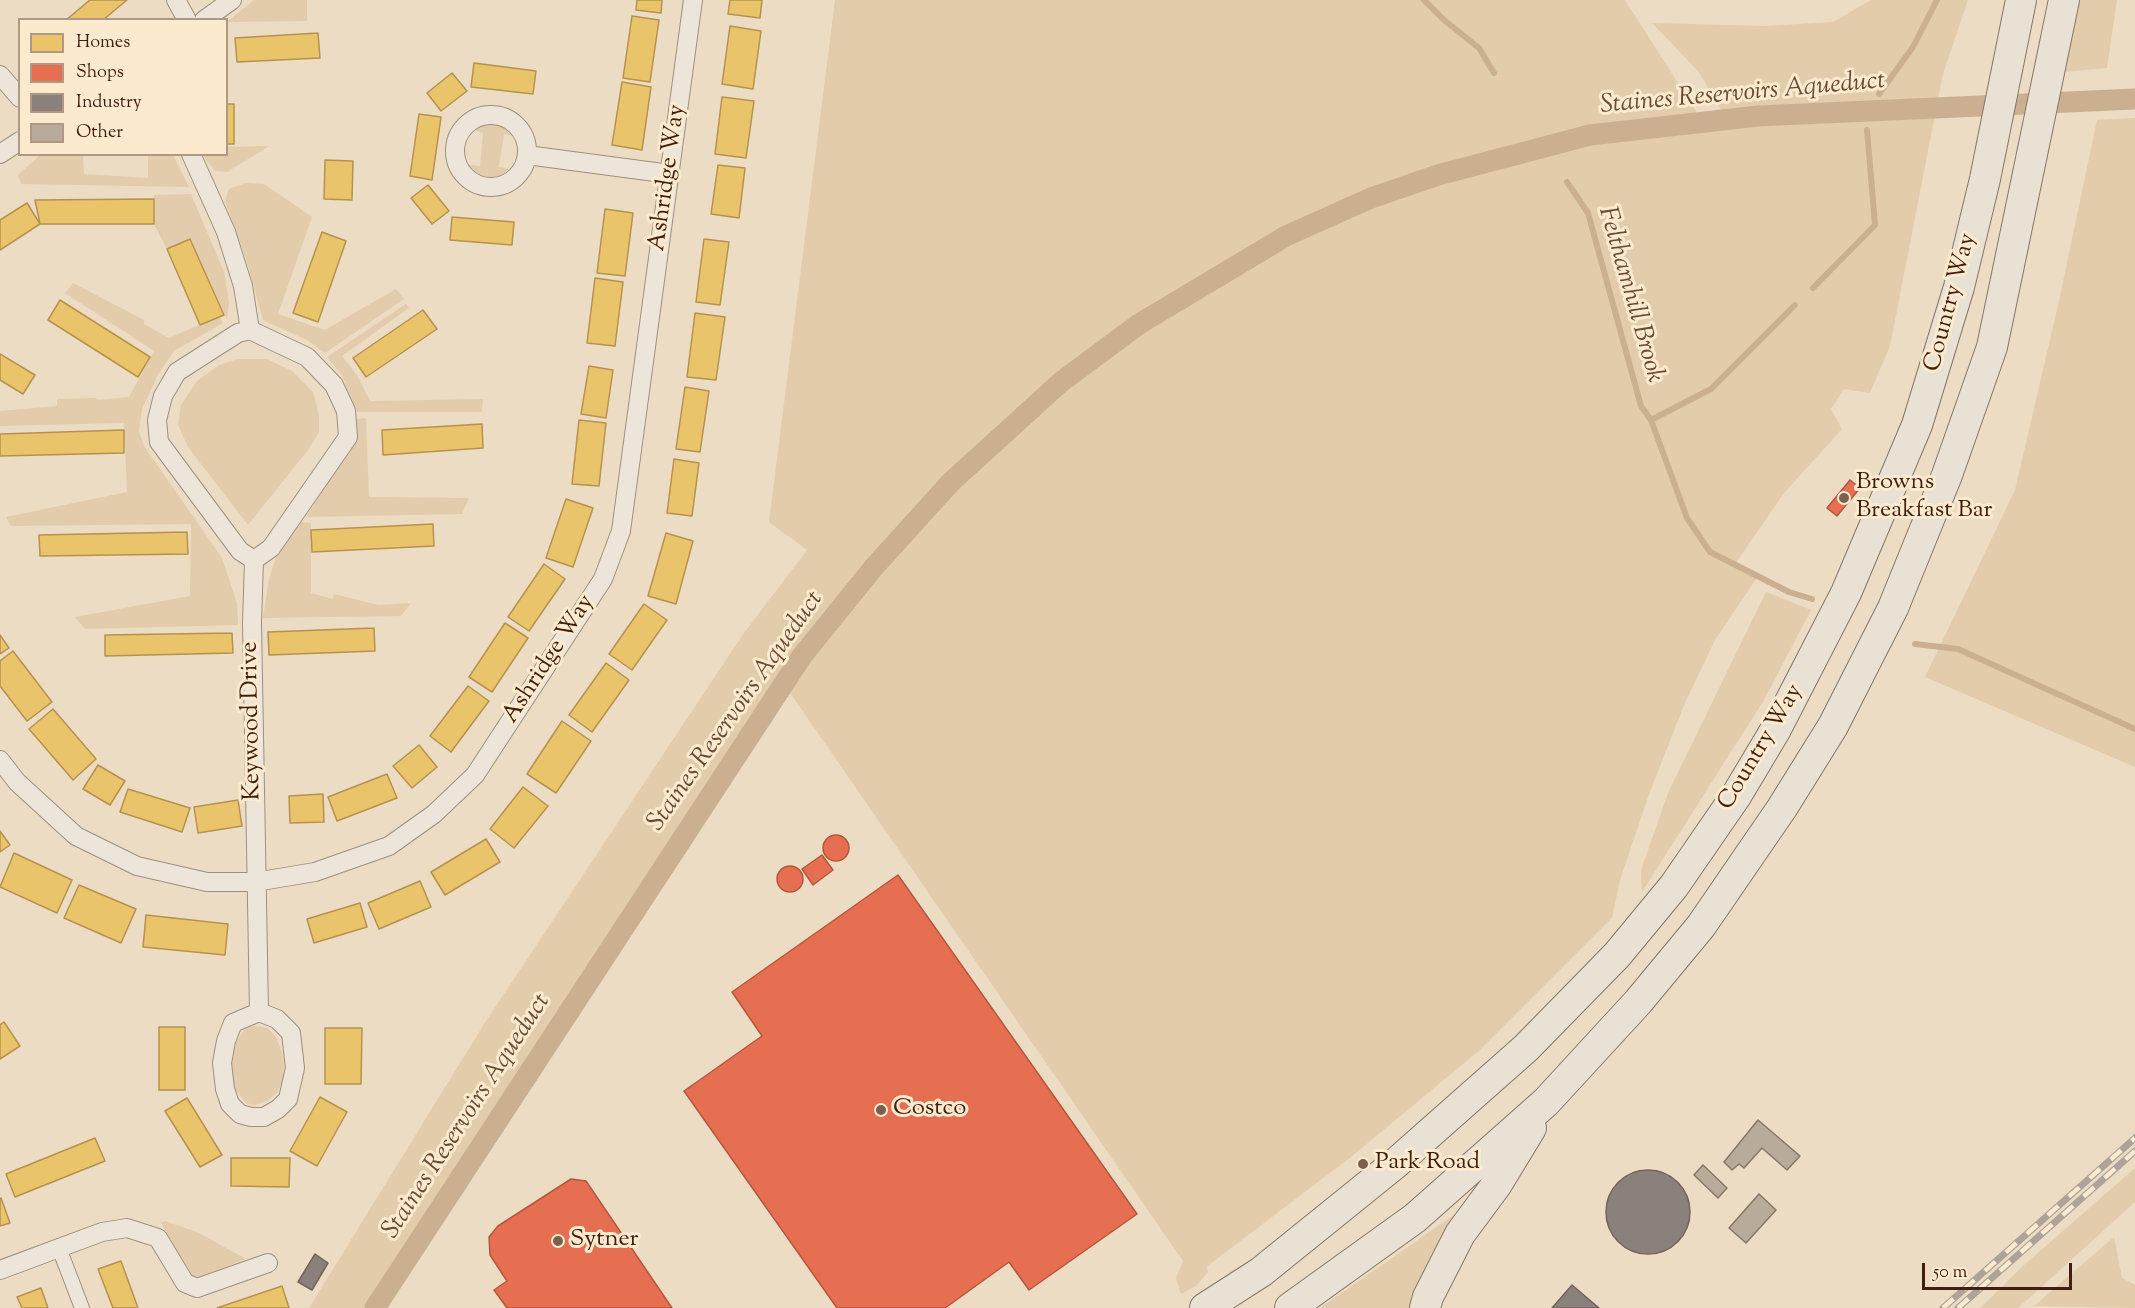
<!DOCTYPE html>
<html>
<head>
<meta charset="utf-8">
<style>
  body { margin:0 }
  #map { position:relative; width:2135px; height:1308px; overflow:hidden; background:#ebdcc3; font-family:"Sorts Mill Goudy",serif }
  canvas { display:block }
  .legend { position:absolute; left:18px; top:18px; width:210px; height:138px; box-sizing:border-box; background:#fceace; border:2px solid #b19882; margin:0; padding:8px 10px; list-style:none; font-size:18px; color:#411e0f }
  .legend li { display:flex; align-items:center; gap:12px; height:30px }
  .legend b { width:30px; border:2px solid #b19882 }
  .scale { position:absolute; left:1922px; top:1263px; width:150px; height:27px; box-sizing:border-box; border:3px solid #411e0f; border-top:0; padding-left:8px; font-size:18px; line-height:21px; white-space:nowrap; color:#411e0f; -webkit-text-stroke:4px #fceace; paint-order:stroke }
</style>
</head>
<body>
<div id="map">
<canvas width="2135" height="1308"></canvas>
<ul class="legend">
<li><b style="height:16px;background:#e9c46a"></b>Homes</li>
<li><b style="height:16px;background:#e76f51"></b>Shops</li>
<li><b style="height:16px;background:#8a817c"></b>Industry</li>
<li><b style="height:16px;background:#b8ab9a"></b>Other</li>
</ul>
<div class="scale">50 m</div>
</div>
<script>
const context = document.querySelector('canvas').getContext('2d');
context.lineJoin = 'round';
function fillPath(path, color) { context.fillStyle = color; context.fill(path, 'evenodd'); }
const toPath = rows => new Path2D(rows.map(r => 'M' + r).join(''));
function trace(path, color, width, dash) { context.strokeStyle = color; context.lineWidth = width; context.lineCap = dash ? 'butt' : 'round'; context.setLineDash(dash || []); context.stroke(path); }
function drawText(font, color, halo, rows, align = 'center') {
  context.font = font + ' "Sorts Mill Goudy",serif'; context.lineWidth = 6; context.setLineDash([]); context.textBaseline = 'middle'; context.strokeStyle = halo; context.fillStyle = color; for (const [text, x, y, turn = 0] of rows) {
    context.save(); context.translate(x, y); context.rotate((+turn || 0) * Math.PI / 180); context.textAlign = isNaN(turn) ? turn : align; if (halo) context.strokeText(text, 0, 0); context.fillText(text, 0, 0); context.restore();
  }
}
fillPath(toPath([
  [254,0,307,0,307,21,227,22],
  [835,0,1625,0,1706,127,1729,124,1699,72,1652,23,1764,26,1833,22,1871,0,1968,0,1943,74,1890,346,1870,393,1844,389,1831,409,1842,429,1784,493,1735,564,1758,576,1715,640,1684,705,1648,797,1620,880,1612,918,1481,1049,1351,1157,1206,1267,1208,1272,1196,1286,1181,1294,1176,1278,1183,1261,784,684,375,1308,309,1308,484,1024,744,633,807,550,769,522],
  [2077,0,2117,0,2107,68,2064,72],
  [2135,118,2135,767,1925,677,2015,490,2059,301,2097,120],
  [486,121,504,123,513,136,504,134,499,167,509,169,502,176,493,178,476,174,470,165,480,166,483,133,476,130],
  [269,146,227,172,215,171,203,155,226,154,227,147],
  [83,154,84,174,148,178,148,155,173,155,189,187,21,184,18,175,40,155],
  [246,183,264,184,312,217,278,314,325,330,396,289,404,299,325,353,307,340,263,320,246,259,225,201,229,189],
  [191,194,224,272,229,302,227,319,191,240,167,249,154,224,154,195],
  [73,283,144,320,144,324,169,338,219,316,223,323,174,351,159,373,142,409,139,431,144,446,222,558,237,603,238,625,85,629,75,617,190,596,191,524,11,526,6,517,127,492,124,423,0,426,0,411,57,406,57,399,96,398,97,400,129,397,154,351,65,293],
  [406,304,409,308,342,356,357,375,370,401,483,399,482,412,357,412,342,375,327,357],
  [238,359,267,359,292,371,313,392,319,415,319,432,308,450,248,525,188,447,178,425,181,405,197,381,219,365],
  [366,418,369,497,469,498,462,514,306,517,352,446,356,419],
  [300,522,311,523,311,593,333,599,334,594,378,605,411,603,401,616,263,618,269,579,277,554],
  [1766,592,1811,610,1764,700,1642,892,1641,870,1668,793],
  [254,1026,268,1028,276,1037,282,1052,284,1065,283,1080,278,1092,267,1101,255,1105,246,1103,233,1086,232,1062,236,1042,245,1029],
  [2135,1168,2135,1202,2018,1308,1980,1308,2023,1266],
  [1461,1210,1416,1308,1320,1308],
  [165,1221,197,1232,246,1259,194,1279,161,1223],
  [2114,1237,2122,1278,2135,1285,2135,1308,2034,1306]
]), '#e2ccab');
const homes = toPath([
  [90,0,127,0,103,20,66,20,90,0],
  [637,0,662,0,661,13,636,10,637,0],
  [730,0,762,0,760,18,728,14,730,0],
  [632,16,659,20,650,82,623,78,632,16],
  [730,26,761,31,753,89,722,84,730,26],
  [318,33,320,58,237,62,235,38,318,33],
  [474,63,536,71,533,94,471,87,474,63],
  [452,73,467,91,441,111,427,93,452,73],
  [622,82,651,87,642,150,612,145,622,82],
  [722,97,754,101,746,158,715,154,722,97],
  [226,104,234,104,234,144,226,144,226,104],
  [419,114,441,117,432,180,410,176,419,114],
  [325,160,353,161,352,200,324,199,325,160],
  [718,165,745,168,739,218,711,214,718,165],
  [428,185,449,211,432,224,411,198,428,185],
  [154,199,154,224,40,224,35,200,154,199],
  [27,203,40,224,0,250,0,220,27,203],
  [605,209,633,213,625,276,597,273,605,209],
  [452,217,514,222,512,245,450,240,452,217],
  [322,232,346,241,318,322,293,313,322,232],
  [190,239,224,315,200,325,167,249,190,239],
  [704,239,729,242,720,305,696,302,704,239],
  [595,278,623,282,615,346,587,343,595,278],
  [60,300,150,357,138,377,48,320,60,300],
  [423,310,437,329,366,377,353,358,423,310],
  [695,313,725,317,716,380,687,377,695,313],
  [0,354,35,375,23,394,0,380,0,354],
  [589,366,613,370,606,418,581,414,589,366],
  [685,387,709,391,700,452,676,449,685,387],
  [579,420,606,423,599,486,572,484,579,420],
  [482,424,483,448,383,455,382,430,482,424],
  [124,430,124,453,0,456,0,434,124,430],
  [674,459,699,463,692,516,667,513,674,459],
  [566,499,593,508,573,567,546,558,566,499],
  [433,524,434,546,312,552,311,530,433,524],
  [187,532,188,554,40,556,39,535,187,532],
  [666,533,693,541,676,604,648,596,666,533],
  [544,564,565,579,529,631,508,617,544,564],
  [644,604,667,620,632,670,609,654,644,604],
  [505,623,528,638,492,692,469,677,505,623],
  [374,628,375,651,269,655,268,632,374,628],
  [232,633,233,653,105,656,105,635,232,633],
  [0,635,9,648,0,654,0,635],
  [13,651,52,702,27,721,0,686,0,661,13,651],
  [606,663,629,680,592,732,569,715,606,663],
  [468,686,489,701,451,752,430,736,468,686],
  [53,709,96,759,73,780,29,729,53,709],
  [562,721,591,741,556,793,527,774,562,721],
  [419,745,437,767,412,788,393,766,419,745],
  [98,765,125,781,110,805,83,789,98,765],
  [387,774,397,798,337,821,328,797,387,774],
  [523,787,548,806,514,848,490,829,523,787],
  [128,789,190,808,182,832,120,812,128,789],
  [323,794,324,822,290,823,289,796,323,794],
  [238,800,242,826,198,833,194,807,238,800],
  [0,831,10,845,0,852,0,831],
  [486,839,500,862,445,895,431,872,486,839],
  [14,853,72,880,57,913,0,887,14,853],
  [420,881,431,907,379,929,368,903,420,881],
  [79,885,136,909,121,943,64,918,79,885],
  [360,903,367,927,314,943,307,919,360,903],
  [146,915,228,924,225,955,143,947,146,915],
  [4,1022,20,1046,0,1059,0,1025,4,1022],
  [159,1027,185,1027,185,1090,159,1090,159,1027],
  [325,1028,362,1028,361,1084,325,1084,325,1028],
  [320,1097,347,1112,317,1166,290,1151,320,1097],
  [187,1098,222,1155,200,1167,165,1111,187,1098],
  [95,1138,105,1161,15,1197,6,1174,95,1138],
  [231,1158,290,1158,289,1187,231,1186,231,1158],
  [1,1198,10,1223,0,1226,0,1199,1,1198],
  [121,1261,138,1308,113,1308,98,1269,121,1261],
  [282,1286,289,1308,217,1308,282,1286],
  [41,1288,48,1308,22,1308,17,1297,41,1288]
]);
fillPath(homes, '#e9c46a');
trace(homes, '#b7924f', 1.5);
const shops = toPath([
  [1850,480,1860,488,1837,516,1827,508,1850,480],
  '823 848a13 13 0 1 1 26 0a13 13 0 1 1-26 0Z',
  [822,855,833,870,813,885,802,869,822,855],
  '777 879a13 13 0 1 1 26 0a13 13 0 1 1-26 0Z',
  [898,875,1137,1214,1029,1290,1009,1262,945,1308,837,1308,684,1091,762,1036,732,992,898,875],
  [571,1179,586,1181,672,1308,507,1308,494,1290,507,1281,490,1255,489,1237,498,1226,571,1179]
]);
fillPath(shops, '#e76f51');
trace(shops, '#b5573d', 1.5);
const industry = toPath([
  '1606 1212a42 42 0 1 1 84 0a42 42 0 1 1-84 0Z',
  [315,1254,328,1263,312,1290,298,1282,315,1254],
  [1572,1285,1599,1308,1552,1308,1572,1285]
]);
fillPath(industry, '#8a817c');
trace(industry, '#74635b', 1.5);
trace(toPath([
  [1424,0,1444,20,1479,48,1494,73],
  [1879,94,1913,47,1937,0],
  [1567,182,1588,213,1641,406,1651,420,1687,518,1710,552,1789,592,1812,599],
  [1813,288,1875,225,1867,130],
  [1651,420,1711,389,1795,305],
  [1915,644,1958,649,2135,729]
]), '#cab091', 6);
trace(toPath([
  [375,1308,802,656,874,567,951,482,1061,382,1139,324,1286,236,1371,198,1438,175,1590,135,1758,116,2135,99]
]), '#cab091', 21);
const building = toPath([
  [1758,1120,1800,1156,1787,1170,1762,1148,1744,1168,1739,1164,1732,1170,1724,1162,1758,1120],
  [1703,1165,1727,1188,1718,1198,1694,1175,1703,1165],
  [1759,1194,1776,1210,1746,1243,1729,1228,1759,1194]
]);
fillPath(building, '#b8ab9a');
trace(building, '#857769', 1.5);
const pedestrian = toPath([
  [59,1248,82,1308]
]);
const minor = toPath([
  [176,0,187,20],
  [204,20,232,0],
  [0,75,20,98],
  '455 151a36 36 0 1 1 72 0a36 36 0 1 1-72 0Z',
  [0,154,20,141],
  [191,154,226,232,243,286,250,330,307,357,334,385,346,411,348,437,271,548,254,560],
  [527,155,670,174],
  [250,330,238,333,177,372,163,396,157,420,159,442,240,551,254,560,252,623,259,1012],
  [0,760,17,782,76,836,137,866,207,882,255,882,315,872,389,846,434,814,475,775,603,579,621,531,693,0],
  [259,1012,277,1019,291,1033,295,1068,288,1099,278,1109,264,1117,251,1117,240,1114,230,1104,225,1089,222,1063,226,1041,233,1023,259,1012],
  [0,1270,102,1232,127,1228,158,1238,185,1283,197,1288,268,1263]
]);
const trunk = toPath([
  [1205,1308,1261,1272,1396,1163,1526,1048,1617,955,1674,886,1736,796,1776,729,1846,593,1917,425,1959,287,1985,179,2021,0],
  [1290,1308,1415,1218,1546,1102,1638,1002,1701,926,1782,808,1833,726,1893,608,1947,475,1992,347,2064,0],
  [1425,1308,1428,1297,1460,1234,1497,1184,1531,1128]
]);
trace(pedestrian, '#9d9080', 16);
trace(minor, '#9d9080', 20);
trace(trunk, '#857769', 32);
trace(pedestrian, '#ede5d9', 14);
trace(minor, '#ede5d9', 18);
trace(trunk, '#e9e1d3', 30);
const rail = toPath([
  [1943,1308,2135,1138],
  [1958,1308,2135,1151]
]);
trace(rail, '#ada398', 7);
trace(rail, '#fceace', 4.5, [14]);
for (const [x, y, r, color] of [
  [1844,498,6,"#7c604e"],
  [881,1110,6,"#7c604e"],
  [1363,1164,6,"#7c604e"],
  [558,1241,6,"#7c604e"]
]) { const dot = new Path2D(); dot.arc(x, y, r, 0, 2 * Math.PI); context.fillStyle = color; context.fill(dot); trace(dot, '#fceace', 2); }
drawText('24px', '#411e0f', '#fceace', [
  ["Ashridge Way",669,178,-82],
  ["Country Way",1952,303,-75],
  ["Ashridge Way",550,660,-57],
  ["Keywood Drive",253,721,-91],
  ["Country Way",1762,748,-59]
]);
drawText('24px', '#411e0f', '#fceace', [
  ["Browns",1856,484],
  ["Breakfast Bar",1856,512],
  ["Costco",893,1110],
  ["Park Road",1375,1164],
  ["Sytner",570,1241]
], 'left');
drawText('italic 26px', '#6c4a35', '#fceace', [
  ["Staines Reservoirs Aqueduct",1743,95,-5],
  ["Felthamhill Brook",1629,295,74],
  ["Staines Reservoirs Aqueduct",737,712,-55],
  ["Staines Reservoirs Aqueduct",468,1117,-57]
]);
</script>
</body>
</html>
